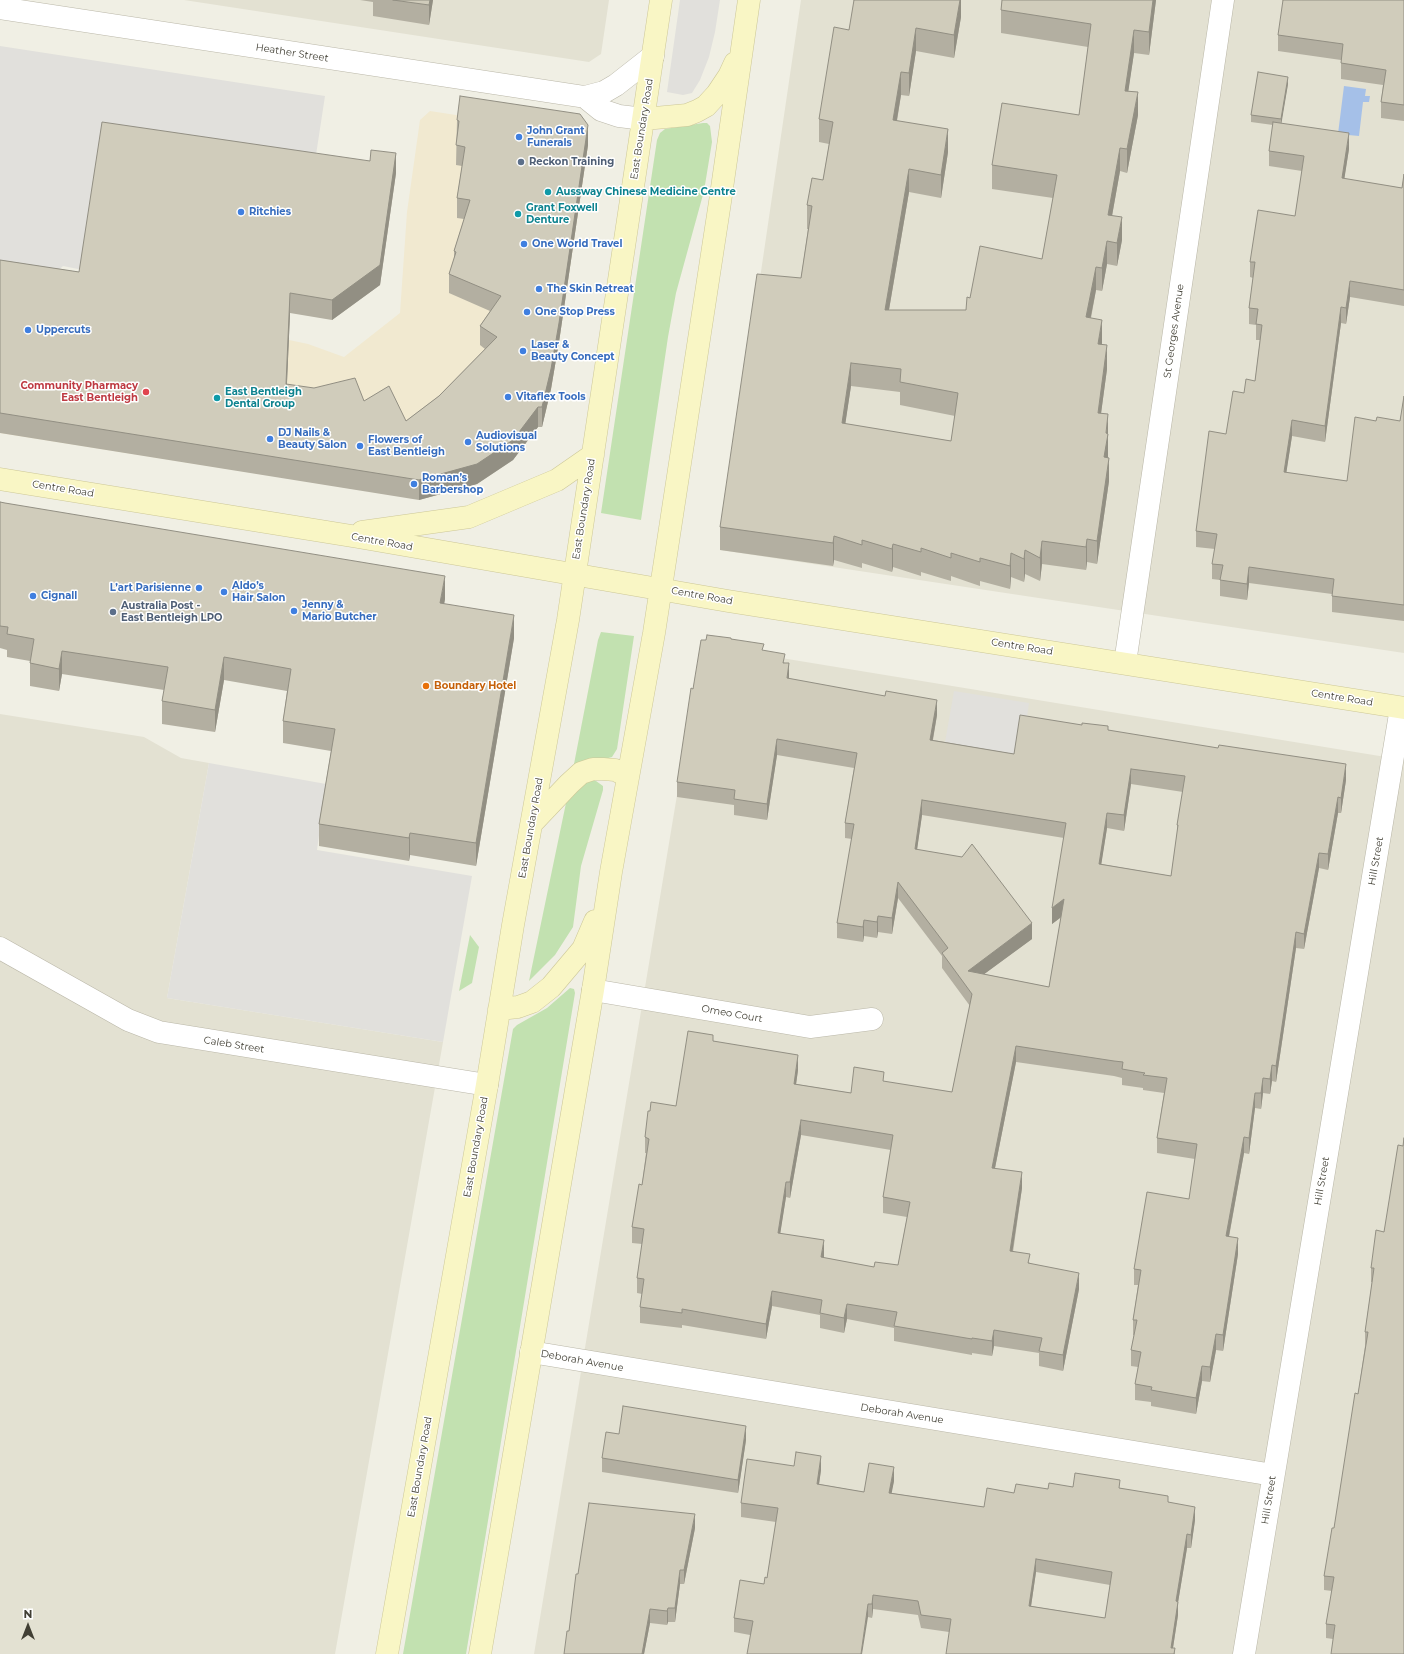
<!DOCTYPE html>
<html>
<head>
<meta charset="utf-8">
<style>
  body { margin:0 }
  #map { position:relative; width:1404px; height:1654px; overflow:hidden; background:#f0efe4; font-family:Montserrat,sans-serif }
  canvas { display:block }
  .north { position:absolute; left:8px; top:1606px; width:40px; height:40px; -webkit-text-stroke:3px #fff; paint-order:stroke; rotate:0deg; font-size:11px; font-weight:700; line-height:16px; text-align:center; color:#413f34 }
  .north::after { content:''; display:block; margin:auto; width:14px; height:18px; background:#413f34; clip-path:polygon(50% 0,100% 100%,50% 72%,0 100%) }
</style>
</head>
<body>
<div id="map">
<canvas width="1404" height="1654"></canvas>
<div class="north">N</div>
</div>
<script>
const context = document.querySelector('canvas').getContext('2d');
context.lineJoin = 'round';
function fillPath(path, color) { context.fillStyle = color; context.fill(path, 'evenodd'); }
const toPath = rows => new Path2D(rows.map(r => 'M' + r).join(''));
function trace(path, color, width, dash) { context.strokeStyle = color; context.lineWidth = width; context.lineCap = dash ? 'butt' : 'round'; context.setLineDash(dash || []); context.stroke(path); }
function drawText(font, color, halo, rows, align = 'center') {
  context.font = font + ' Montserrat,sans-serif'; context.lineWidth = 3; context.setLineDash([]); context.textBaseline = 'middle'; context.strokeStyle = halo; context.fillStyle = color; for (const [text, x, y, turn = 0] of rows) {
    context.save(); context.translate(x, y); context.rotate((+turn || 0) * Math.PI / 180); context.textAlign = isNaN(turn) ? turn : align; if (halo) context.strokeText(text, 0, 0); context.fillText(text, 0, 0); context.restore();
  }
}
fillPath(toPath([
  [184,0,609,0,601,54,589,62],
  [801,0,1404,0,1404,653,720,550],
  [702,645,1404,760,1404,1654,534,1654],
  [0,714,144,737,181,758,209,763,167,998,443,1042,335,1654,0,1654]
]), '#e3e1d2');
fillPath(toPath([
  [430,111,579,134,588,145,559,342,551,389,545,415,522,448,502,467,484,479,460,489,435,496,392,495,0,433,0,279,308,344,344,357,400,313,407,212,420,120]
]), '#f1e9d0');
fillPath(toPath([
  [703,123,707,123,710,126,712,142,704,191,676,293,668,337,641,520,601,513,657,140,660,133,665,129],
  [601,632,634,636,617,749,612,757,584,765,574,764,598,640],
  [586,781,596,781,603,786,603,790,581,866,573,927,555,955,529,981,566,803,571,788],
  [470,935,479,947,472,983,459,991],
  [570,988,574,989,575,993,466,1654,403,1654,513,1029,517,1025,547,1008]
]), '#c2e1b0');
fillPath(toPath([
  [680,0,720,0,715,32,709,57,700,80,692,93,683,95,667,92],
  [0,46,325,96,314,168,83,270,63,266,48,280,0,272],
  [954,691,1029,703,1025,731,1015,760,944,748],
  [209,763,326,784,317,850,472,876,443,1042,167,998]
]), '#e1e0dc');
fillPath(toPath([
  [1344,86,1366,89,1365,96,1370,96,1369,102,1363,102,1359,136,1338,134]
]), '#a5c0e8');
const minor = toPath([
  [0,8,585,97,604,92,616,85,653,56],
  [585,97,601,110,619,116,644,119],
  [1125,663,1223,0],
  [0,948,128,1020,159,1032,487,1085],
  [593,990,810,1027,872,1019],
  [531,1352,1273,1475],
  [1244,1654,1401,708]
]);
const secondary = toPath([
  [644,119,687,115,697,111,706,106,717,94,729,76,735,63],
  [0,479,358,537,728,601,1404,708],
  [362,532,469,517,557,480,593,455],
  [533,822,569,784,581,773,593,769,603,769,615,770,628,776],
  [499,1009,518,1007,532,1002,551,987,583,949,595,921],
  [387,1654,487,1085,513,925,568,620,661,0],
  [480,1654,593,990,611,872,654,633,720,202,749,0]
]);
trace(minor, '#bab7a8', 23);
trace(secondary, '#ccc797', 23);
trace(minor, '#fff', 22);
trace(secondary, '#f9f6c5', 22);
fillPath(toPath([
  [360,0,433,0,429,25,373,16,373,2],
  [961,0,961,17,954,58,916,51,909,96,901,95,897,121,948,152,941,198,909,192,889,310,966,310,970,298,1042,259,1053,198,992,189,992,165,1079,115,1088,47,1001,33,1001,10,1002,0,1156,0,1149,55,1134,53,1128,91,1138,115,1127,173,1120,171,1112,216,1122,240,1117,266,1107,264,1102,291,1096,290,1091,318,1102,343,1102,344,1107,369,1101,413,1108,437,1108,457,1109,481,1097,564,1087,562,1086,570,1042,564,1040,581,1025,574,1024,582,1011,577,1010,589,980,581,980,586,951,576,951,581,921,572,921,576,893,567,892,572,862,563,862,568,834,560,833,566,720,550,720,527,801,278,808,229,807,229,807,205,823,180,829,144,819,142,819,119,849,30],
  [851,386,900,392,900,405,955,416,951,441,845,424],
  [1404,0,1404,121,1381,118,1381,102,1383,85,1341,79,1341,60,1278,51,1278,35],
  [1288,84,1281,123,1349,149,1344,179,1402,188,1404,174,1404,306,1350,297,1346,324,1341,323,1325,442,1292,436,1286,473,1347,481,1376,421,1400,421,1404,396,1404,621,1332,612,1332,594,1249,583,1247,600,1220,596,1220,580,1212,579,1212,564,1215,549,1196,547,1196,531,1226,434,1244,393,1255,381,1260,340,1256,340,1256,325,1249,324,1249,308,1253,278,1250,277,1250,262,1295,216,1302,171,1269,166,1269,151,1273,125,1251,122,1251,115],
  [457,120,588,145,559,342,551,389,542,427,538,427,513,460,477,484,419,500,0,433,0,260,79,272,396,173,380,285,332,320,290,313,287,384,364,401,406,421,439,396,485,349,480,345,480,326,490,311,449,293,449,274,454,260,454,251,464,219,457,218,457,198,462,166,456,165],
  [0,502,445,599,444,604,514,638,476,866,410,855,409,861,319,846,319,824,331,751,283,743,283,721,287,691,224,680,215,732,162,724,162,701,164,690,62,674,59,691,30,686,30,661,7,657,7,650,0,648],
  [731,639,764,651,785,663,789,679,937,715,933,740,1014,754,1108,730,1346,780,1341,813,1338,813,1328,870,1319,868,1304,949,1296,948,1276,1082,1272,1081,1270,1094,1263,1093,1261,1109,1255,1108,1249,1154,1244,1153,1229,1237,1238,1254,1223,1351,1216,1350,1210,1382,1202,1381,1196,1414,1151,1406,1151,1402,1135,1400,1135,1384,1138,1367,1131,1366,1131,1350,1134,1335,1133,1335,1133,1320,1138,1285,1134,1285,1134,1269,1189,1199,1195,1159,1157,1153,1157,1138,1164,1093,1143,1090,1143,1088,1122,1085,1122,1078,1114,1076,1016,1062,995,1168,1022,1188,1013,1252,1030,1263,1079,1289,1063,1371,1039,1366,1039,1353,994,1346,992,1356,972,1353,972,1355,894,1341,894,1328,847,1319,844,1333,820,1328,820,1315,772,1306,766,1339,682,1325,682,1328,640,1323,640,1307,642,1294,637,1293,637,1278,642,1244,632,1243,632,1227,642,1185,646,1153,645,1153,645,1137,650,1111,676,1106,713,1041,798,1070,796,1084,851,1093,884,1082,952,1092,970,1006,942,968,942,956,898,898,892,934,878,932,877,938,864,936,863,942,837,938,837,923,852,839,845,838,845,823,854,768,777,755,767,820,734,815,734,805,677,797,677,782,693,689,706,640],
  [1131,784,1183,792,1177,825,1177,834,1171,876,1101,864,1107,828,1124,831],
  [922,815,1064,838,1052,924,1061,917,1049,987,984,974,1032,939,917,849],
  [801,1135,891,1150,883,1197,883,1213,907,1217,898,1265,874,1267,824,1258,824,1256,780,1233,786,1197,790,1198],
  [1403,1146,1333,1639,1326,1638,1326,1624,1332,1591,1324,1590,1324,1576,1334,1528,1358,1394,1365,1346,1365,1332,1372,1282,1371,1282,1371,1268,1384,1232],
  [619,1434,746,1440,738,1493,602,1472,602,1458],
  [794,1466,821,1470,819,1484,864,1492,894,1481,891,1493,984,1507,1014,1493,1048,1489,1073,1487,1120,1488,1168,1502,1195,1520,1191,1548,1187,1548,1178,1602,1178,1615,1173,1648,1175,1654,949,1632,921,1628,918,1615,873,1609,872,1618,868,1617,750,1635,734,1632,734,1618,764,1584,767,1578,776,1522,741,1517,741,1503],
  [1036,1572,1110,1585,1105,1618,1031,1606],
  [695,1528,684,1584,680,1584,675,1622,668,1622,667,1625,650,1623,644,1654,564,1654,569,1631,578,1574]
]), '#b3afa1');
fillPath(toPath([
  [430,0,433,0,429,25,429,5],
  [960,0,961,0,961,17,954,58,954,35],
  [1153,0,1156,0,1149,55,1149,32],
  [916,28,916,51,909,96,909,73],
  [1134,30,1134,53,1125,114,1125,91],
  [901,72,901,95,893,143,893,120],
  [1288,77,1288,84,1281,126,1281,119],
  [1138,92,1138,115,1127,173,1127,149],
  [588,125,588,145,559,342,551,389,542,427,542,407],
  [948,129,948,152,941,198,941,175],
  [1349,133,1349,149,1342,194,1342,178],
  [1120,148,1120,171,1108,238,1108,215],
  [396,153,396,173,380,285,332,320,332,300],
  [909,169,909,192,885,333,885,310],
  [1122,217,1122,240,1117,266,1117,243],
  [1107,241,1107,264,1102,291,1102,268],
  [1096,267,1096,290,1086,341,1086,317],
  [1350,281,1350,297,1346,324,1346,308],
  [290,293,290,313,286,404,286,384],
  [1341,307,1341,323,1325,442,1325,426],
  [1102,320,1102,343,1098,367,1098,344],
  [1107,345,1107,369,1098,436,1098,413],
  [851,363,851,386,842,446,842,423],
  [538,407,538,427,513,460,477,484,419,500,419,480],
  [1108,414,1108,457,1104,480,1104,457,1106,433],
  [1292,420,1292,436,1284,488,1284,472],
  [1109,458,1109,481,1097,564,1097,541],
  [834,536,834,560,833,566,833,543],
  [1087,539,1087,562,1086,570,1086,547],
  [1042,541,1042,564,1040,581,1040,558],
  [893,544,893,567,892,572,892,549],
  [1025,550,1025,574,1024,582,1024,559],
  [1011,553,1011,577,1010,589,1010,566],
  [1249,567,1249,583,1247,600,1247,584],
  [445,576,445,599,440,626,440,603],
  [514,615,514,638,476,866,476,843],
  [62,651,62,674,59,691,59,669],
  [224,657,224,680,215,732,215,710],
  [789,663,789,679,787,678],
  [937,700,937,715,930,755,930,740],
  [777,739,777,755,767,820,767,804],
  [1346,764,1346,780,1341,813,1341,798],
  [1131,769,1131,784,1124,831,1124,815],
  [1338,797,1338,813,1328,870,1328,854],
  [922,800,922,815,915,864,915,849],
  [1107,813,1107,828,1099,879,1099,864],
  [410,833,410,855,409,861,409,838],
  [1319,853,1319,868,1304,949,1304,934],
  [898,882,898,898,892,934,892,918],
  [1064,899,1064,915,1052,924,1052,908],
  [878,916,878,932,877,938,877,922],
  [864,920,864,936,863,942,863,927],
  [1032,923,1032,939,968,986,968,971],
  [1296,932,1296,948,1276,1082,1276,1066],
  [1016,1046,1016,1062,992,1183,992,1168],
  [798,1055,798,1070,794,1099,794,1084],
  [1272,1065,1272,1081,1270,1094,1270,1079],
  [1263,1078,1263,1093,1261,1109,1261,1093],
  [1255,1093,1255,1108,1249,1154,1249,1138],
  [801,1120,801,1135,790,1198,790,1182],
  [1244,1137,1244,1153,1226,1252,1226,1236],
  [1022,1172,1022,1188,1010,1267,1010,1251],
  [786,1182,786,1197,778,1248,778,1233],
  [1238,1238,1238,1254,1223,1351,1223,1335],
  [824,1240,824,1256,821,1273,821,1257],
  [1079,1273,1079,1289,1063,1371,1063,1355],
  [772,1291,772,1306,766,1339,766,1324],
  [847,1304,847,1319,844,1333,844,1318],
  [994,1330,994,1346,992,1356,992,1341],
  [1216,1334,1216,1350,1210,1382,1210,1367],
  [1202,1366,1202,1381,1196,1414,1196,1398],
  [746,1426,746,1440,738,1493,738,1480],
  [821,1456,821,1470,817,1498,817,1484],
  [894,1467,894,1481,889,1507,889,1493],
  [1195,1507,1195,1520,1191,1548,1191,1535],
  [695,1514,695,1528,684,1584,684,1570],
  [1187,1534,1187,1548,1176,1615,1176,1601],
  [1036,1559,1036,1572,1029,1620,1029,1606],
  [680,1570,680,1584,675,1622,675,1608],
  [873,1595,873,1609,872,1618,872,1604],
  [1178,1602,1178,1615,1172,1654,1171,1648],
  [868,1604,868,1617,862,1654,861,1654],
  [668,1608,668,1622,667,1625,667,1611],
  [650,1609,650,1623,644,1654,642,1654]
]), '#928f83');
const building = toPath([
  [393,0,430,0,429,5,393,0],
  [854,0,960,0,954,35,916,28,909,73,901,72,893,120,948,129,941,175,909,169,885,310,966,310,967,297,970,298,980,246,1042,259,1057,175,992,165,1002,103,1079,115,1091,24,1001,10,1002,0,1153,0,1149,32,1134,30,1125,91,1138,92,1127,149,1120,148,1108,215,1122,217,1117,243,1107,241,1102,268,1096,267,1086,317,1102,320,1098,344,1107,345,1098,413,1108,414,1106,433,1108,434,1104,457,1109,458,1097,541,1087,539,1086,547,1042,541,1040,558,1025,550,1024,559,1011,553,1010,566,980,558,980,562,951,553,951,558,921,548,921,552,893,544,892,549,862,540,862,545,834,536,833,543,720,527,757,274,801,278,812,206,807,205,812,178,823,180,833,122,819,119,834,27,849,30,854,0],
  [851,363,901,369,900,382,958,393,951,441,842,423,851,363],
  [1283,0,1404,0,1404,105,1381,102,1386,70,1341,63,1343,44,1278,35,1283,0],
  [1258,72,1288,77,1281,119,1251,115,1258,72],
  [460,96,580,114,588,125,559,323,551,369,542,407,538,407,513,440,477,464,419,480,0,413,0,260,79,272,102,122,370,161,371,150,396,153,380,265,332,300,290,293,286,384,314,388,355,378,364,401,389,386,406,421,439,396,497,337,480,326,501,296,449,274,456,252,454,251,470,200,457,198,465,147,456,145,459,121,457,120,460,96],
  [1273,122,1349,133,1342,178,1402,188,1404,174,1404,290,1350,281,1346,308,1341,307,1325,426,1292,420,1284,472,1347,481,1355,417,1376,421,1377,417,1400,421,1404,396,1404,605,1332,596,1334,579,1249,567,1247,584,1220,580,1223,565,1212,564,1217,534,1196,531,1209,431,1226,434,1233,391,1244,393,1246,379,1255,381,1262,325,1256,324,1258,309,1249,308,1255,262,1250,262,1258,210,1295,216,1304,156,1269,151,1273,122],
  [0,502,5,503,445,576,440,603,514,615,476,843,410,833,409,838,319,824,335,729,283,721,291,669,224,657,215,710,162,701,168,667,62,651,59,669,30,663,34,639,7,634,8,627,0,626,0,502],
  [707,635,731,638,731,639,764,644,762,650,785,654,783,663,789,663,787,678,885,696,886,691,937,700,930,740,1014,754,1020,715,1082,725,1082,723,1108,726,1108,730,1218,748,1219,745,1346,764,1341,798,1338,797,1328,854,1319,853,1304,934,1296,932,1276,1066,1272,1065,1270,1079,1263,1078,1261,1093,1255,1093,1249,1138,1244,1137,1226,1236,1238,1238,1223,1335,1216,1334,1210,1367,1202,1366,1196,1398,1151,1390,1152,1387,1135,1384,1141,1352,1131,1350,1137,1320,1133,1320,1141,1270,1134,1269,1147,1192,1189,1199,1197,1144,1157,1138,1167,1078,1143,1075,1145,1073,1122,1069,1123,1062,1114,1061,1016,1046,992,1168,1022,1172,1010,1251,1030,1254,1028,1263,1079,1273,1063,1355,1039,1351,1042,1338,994,1330,992,1341,972,1338,972,1339,894,1326,897,1312,847,1304,844,1318,820,1313,822,1300,772,1291,766,1324,682,1309,682,1313,640,1307,644,1279,637,1278,644,1229,632,1227,639,1184,642,1185,649,1139,645,1137,648,1111,650,1111,651,1102,676,1106,688,1031,713,1035,713,1041,798,1055,794,1084,851,1093,854,1067,884,1072,883,1081,952,1092,972,994,942,953,948,948,898,882,892,918,878,916,877,922,864,920,863,927,837,923,854,824,845,823,857,753,777,739,767,804,734,799,735,790,677,782,691,688,693,689,701,640,706,640,707,635],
  [1131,769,1185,776,1177,825,1178,825,1171,876,1099,864,1107,813,1124,815,1131,769],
  [922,800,1066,823,1052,908,1064,899,1049,987,968,971,1032,923,972,844,962,857,915,849,922,800],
  [801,1120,893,1135,883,1197,910,1202,898,1265,875,1262,874,1267,821,1257,824,1240,778,1233,786,1182,790,1182,801,1120],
  [1404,1138,1404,1654,1331,1654,1335,1625,1326,1624,1334,1577,1324,1576,1332,1528,1334,1528,1355,1393,1358,1394,1368,1332,1365,1332,1374,1268,1371,1268,1376,1230,1384,1232,1398,1145,1403,1146,1404,1138],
  [623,1406,746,1426,738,1480,602,1458,606,1432,619,1434,623,1406],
  [796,1452,821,1456,817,1484,864,1492,869,1463,894,1467,889,1493,984,1507,987,1488,1014,1493,1016,1484,1048,1489,1049,1483,1073,1487,1075,1473,1120,1480,1119,1488,1168,1496,1168,1502,1195,1507,1191,1535,1187,1534,1176,1601,1178,1602,1171,1648,1175,1648,1174,1654,946,1654,951,1619,921,1615,918,1601,873,1595,872,1604,868,1604,861,1654,747,1654,753,1621,734,1618,740,1580,764,1584,765,1577,767,1578,778,1508,741,1503,747,1459,794,1466,796,1452],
  [1036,1559,1112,1572,1105,1618,1029,1606,1036,1559],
  [589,1503,695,1514,684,1570,680,1570,675,1608,668,1608,667,1611,650,1609,642,1654,564,1654,567,1631,569,1631,576,1574,578,1574,589,1503]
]);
fillPath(building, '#d0ccbb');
trace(building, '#928f83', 1);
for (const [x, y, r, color] of [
  [519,137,4,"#3f7fe0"],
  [521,162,4,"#5c6f8a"],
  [548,192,4,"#0f9aa8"],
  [241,212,4,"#3f7fe0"],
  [518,214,4,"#0f9aa8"],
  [524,244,4,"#3f7fe0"],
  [539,289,4,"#3f7fe0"],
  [527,312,4,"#3f7fe0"],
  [28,330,4,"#3f7fe0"],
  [523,351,4,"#3f7fe0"],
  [146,392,4,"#e0444e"],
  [508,397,4,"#3f7fe0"],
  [217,398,4,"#0f9aa8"],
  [270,439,4,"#3f7fe0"],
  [468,442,4,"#3f7fe0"],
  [360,446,4,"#3f7fe0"],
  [414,484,4,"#3f7fe0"],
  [199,588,4,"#3f7fe0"],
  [224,592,4,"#3f7fe0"],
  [33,596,4,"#3f7fe0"],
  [294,611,4,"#3f7fe0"],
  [113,612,4,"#5c6f8a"],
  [426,686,4,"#e8710a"]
]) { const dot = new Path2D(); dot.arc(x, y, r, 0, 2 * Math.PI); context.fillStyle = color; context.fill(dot); trace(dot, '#fff', 1.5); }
drawText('10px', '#413f34', '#fff', [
  ["Heather Street",292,53,9],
  ["East Boundary Road",642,129,-81],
  ["St Georges Avenue",1174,331,-82],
  ["Centre Road",63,489,9],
  ["East Boundary Road",584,509,-81],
  ["Centre Road",382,542,10],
  ["Centre Road",702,596,10],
  ["Centre Road",1022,647,9],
  ["Centre Road",1342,698,9],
  ["East Boundary Road",531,828,-80],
  ["Hill Street",1376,861,-80],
  ["Omeo Court",732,1014,10],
  ["Caleb Street",234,1045,9],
  ["East Boundary Road",476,1147,-80],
  ["Hill Street",1322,1181,-80],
  ["Deborah Avenue",582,1361,10],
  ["Deborah Avenue",902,1414,9],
  ["East Boundary Road",420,1467,-80],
  ["Hill Street",1269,1500,-81]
]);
drawText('bold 10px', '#366cbe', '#fff', [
  ["John Grant",527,131],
  ["Funerals",527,143],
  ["Ritchies",249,212],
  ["One World Travel",532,244],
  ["The Skin Retreat",547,289],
  ["One Stop Press",535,312],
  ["Uppercuts",36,330],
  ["Laser &",531,345],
  ["Beauty Concept",531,357],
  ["Vitaflex Tools",516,397],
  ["DJ Nails &",278,433],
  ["Beauty Salon",278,445],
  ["Audiovisual",476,436],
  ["Solutions",476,448],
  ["Flowers of",368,440],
  ["East Bentleigh",368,452],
  ["Roman’s",422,478],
  ["Barbershop",422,490],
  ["Aldo’s",232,586],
  ["Hair Salon",232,598],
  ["L’art Parisienne",191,588,"right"],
  ["Cignall",41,596],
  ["Jenny &",302,605],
  ["Mario Butcher",302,617]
], 'left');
drawText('bold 10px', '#4e5e75', '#fff', [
  ["Reckon Training",529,162],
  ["Australia Post -",121,606],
  ["East Bentleigh LPO",121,618]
], 'left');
drawText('bold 10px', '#0d838f', '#fff', [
  ["Aussway Chinese Medicine Centre",556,192],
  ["Grant Foxwell",526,208],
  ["Denture",526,220],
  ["East Bentleigh",225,392],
  ["Dental Group",225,404]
], 'left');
drawText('bold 10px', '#be3a42', '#fff', [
  ["Community Pharmacy",138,386],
  ["East Bentleigh",138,398]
], 'right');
drawText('bold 10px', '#c56008', '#fff', [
  ["Boundary Hotel",434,686]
], 'left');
</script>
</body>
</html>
